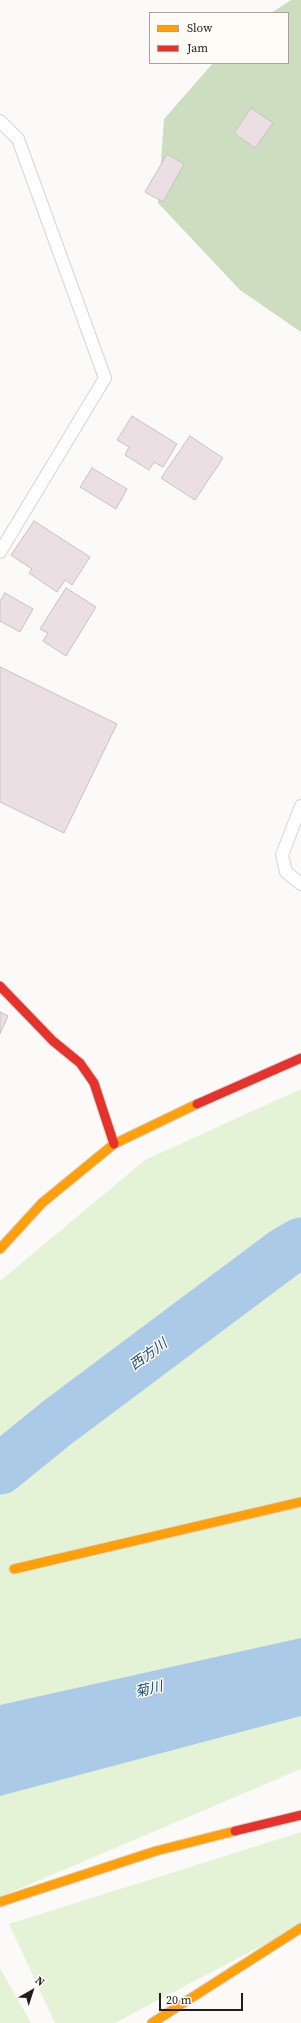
<!DOCTYPE html>
<html>
<head>
<meta charset="utf-8">
<style>
  body { margin:0 }
  #map { position:relative; width:301px; height:2023px; overflow:hidden; background:#fcfaf8; font-family:"Source Serif 4",serif }
  canvas { display:block }
  .legend { position:absolute; left:149px; top:12px; width:140px; height:52px; box-sizing:border-box; background:#fefaf6; border:1px solid #a6a29e; margin:0; padding:5px 7px; list-style:none; font-size:12px; color:#211e1a }
  .legend li { display:flex; align-items:center; gap:8px; height:20px }
  .legend b { width:20px; border:1px solid #a6a29e }
  .north { position:absolute; left:12px; top:1971px; width:40px; height:40px; -webkit-text-stroke:3px #fefaf6; paint-order:stroke; rotate:39deg; font-size:11px; font-weight:700; line-height:16px; text-align:center; color:#211e1a }
  .north::after { content:''; display:block; margin:auto; width:14px; height:18px; background:#211e1a; clip-path:polygon(50% 0,100% 100%,50% 72%,0 100%) }
  .scale { position:absolute; left:159px; top:1993px; width:84px; height:18px; box-sizing:border-box; border:2px solid #211e1a; border-top:0; padding-left:5px; font-size:12px; line-height:14px; white-space:nowrap; color:#211e1a; -webkit-text-stroke:3px #fefaf6; paint-order:stroke }
</style>
</head>
<body>
<div id="map">
<canvas width="301" height="2023"></canvas>
<ul class="legend">
<li><b style="height:5px;background:#ff9f0a"></b>Slow</li>
<li><b style="height:5px;background:#e5322d"></b>Jam</li>
</ul>
<div class="north">N</div>
<div class="scale">20 m</div>
</div>
<script>
const context = document.querySelector('canvas').getContext('2d');
context.lineJoin = 'round';
function fillPath(path, color) { context.fillStyle = color; context.fill(path, 'evenodd'); }
const toPath = rows => new Path2D(rows.map(r => 'M' + r).join(''));
function trace(path, color, width, dash) { context.strokeStyle = color; context.lineWidth = width; context.lineCap = dash ? 'butt' : 'round'; context.setLineDash(dash || []); context.stroke(path); }
function drawText(font, color, halo, rows, align = 'center') {
  context.font = font + ' "Source Serif 4","Noto Sans JP",serif'; context.lineWidth = 3; context.setLineDash([]); context.textBaseline = 'middle'; context.strokeStyle = halo; context.fillStyle = color; for (const [text, x, y, turn = 0] of rows) {
    context.save(); context.translate(x, y); context.rotate((+turn || 0) * Math.PI / 180); context.textAlign = isNaN(turn) ? turn : align; if (halo) context.strokeText(text, 0, 0); context.fillText(text, 0, 0); context.restore();
  }
}
fillPath(toPath([
  [301,1089,301,1769,0,1897,0,1281,145,1160],
  [301,1832,301,1925,115,2023,55,2023,9,1924],
  [0,1968,31,2023,0,2023]
]), '#e4f3d5');
fillPath(toPath([
  [291,0,301,0,301,332,240,290,158,203,164,119,213,63,288,63,288,13,271,13]
]), '#cdddbf');
fillPath(toPath([
  [301,1638,301,1716,0,1796,0,1705]
]), '#abcae8');
trace(toPath([
  [0,1469,58,1422,284,1253,301,1243]
]), '#abcae8', 51);
const building = toPath([
  [251,108,273,123,255,148,234,133,251,108],
  [167,154,184,164,163,202,145,192,167,154],
  [132,416,177,444,163,467,154,462,149,470,125,455,129,447,117,440,132,416],
  [190,436,223,458,195,500,161,478,190,436],
  [92,468,127,489,116,509,80,487,92,468],
  [34,521,90,557,72,585,65,580,57,592,29,573,32,569,11,555,34,521],
  [66,588,96,607,66,656,43,641,48,633,40,629,66,588],
  [5,593,33,609,20,632,0,621,0,601,5,593],
  [0,667,117,724,64,833,0,802,0,667],
  [0,1012,8,1016,0,1034,0,1012]
]);
fillPath(building, '#ecdfe4');
trace(building, '#c6c3c3', 1);
const lane = toPath([
  [0,121,18,139,105,378,0,552],
  [301,806,282,855,286,872,301,884]
]);
const slow = toPath([
  [0,1249,42,1203,114,1144,197,1104],
  [14,1569,301,1502],
  [0,1902,156,1851,235,1831],
  [152,2023,301,1928]
]);
const jam = toPath([
  [0,986,53,1041,80,1063,94,1083,114,1144],
  [197,1104,301,1058],
  [235,1831,301,1815]
]);
trace(lane, '#d7d5d2', 14);
trace(slow, '#d7d5d2', 11);
trace(jam, '#d7d5d2', 11);
trace(lane, '#fffefe', 12);
trace(slow, '#ff9f0a', 9);
trace(jam, '#e5322d', 9);
drawText('italic 14px', '#184c74', '#fefaf6', [
  ["西方川",149,1355,-36],
  ["菊川",149,1690,-13]
]);
</script>
</body>
</html>
